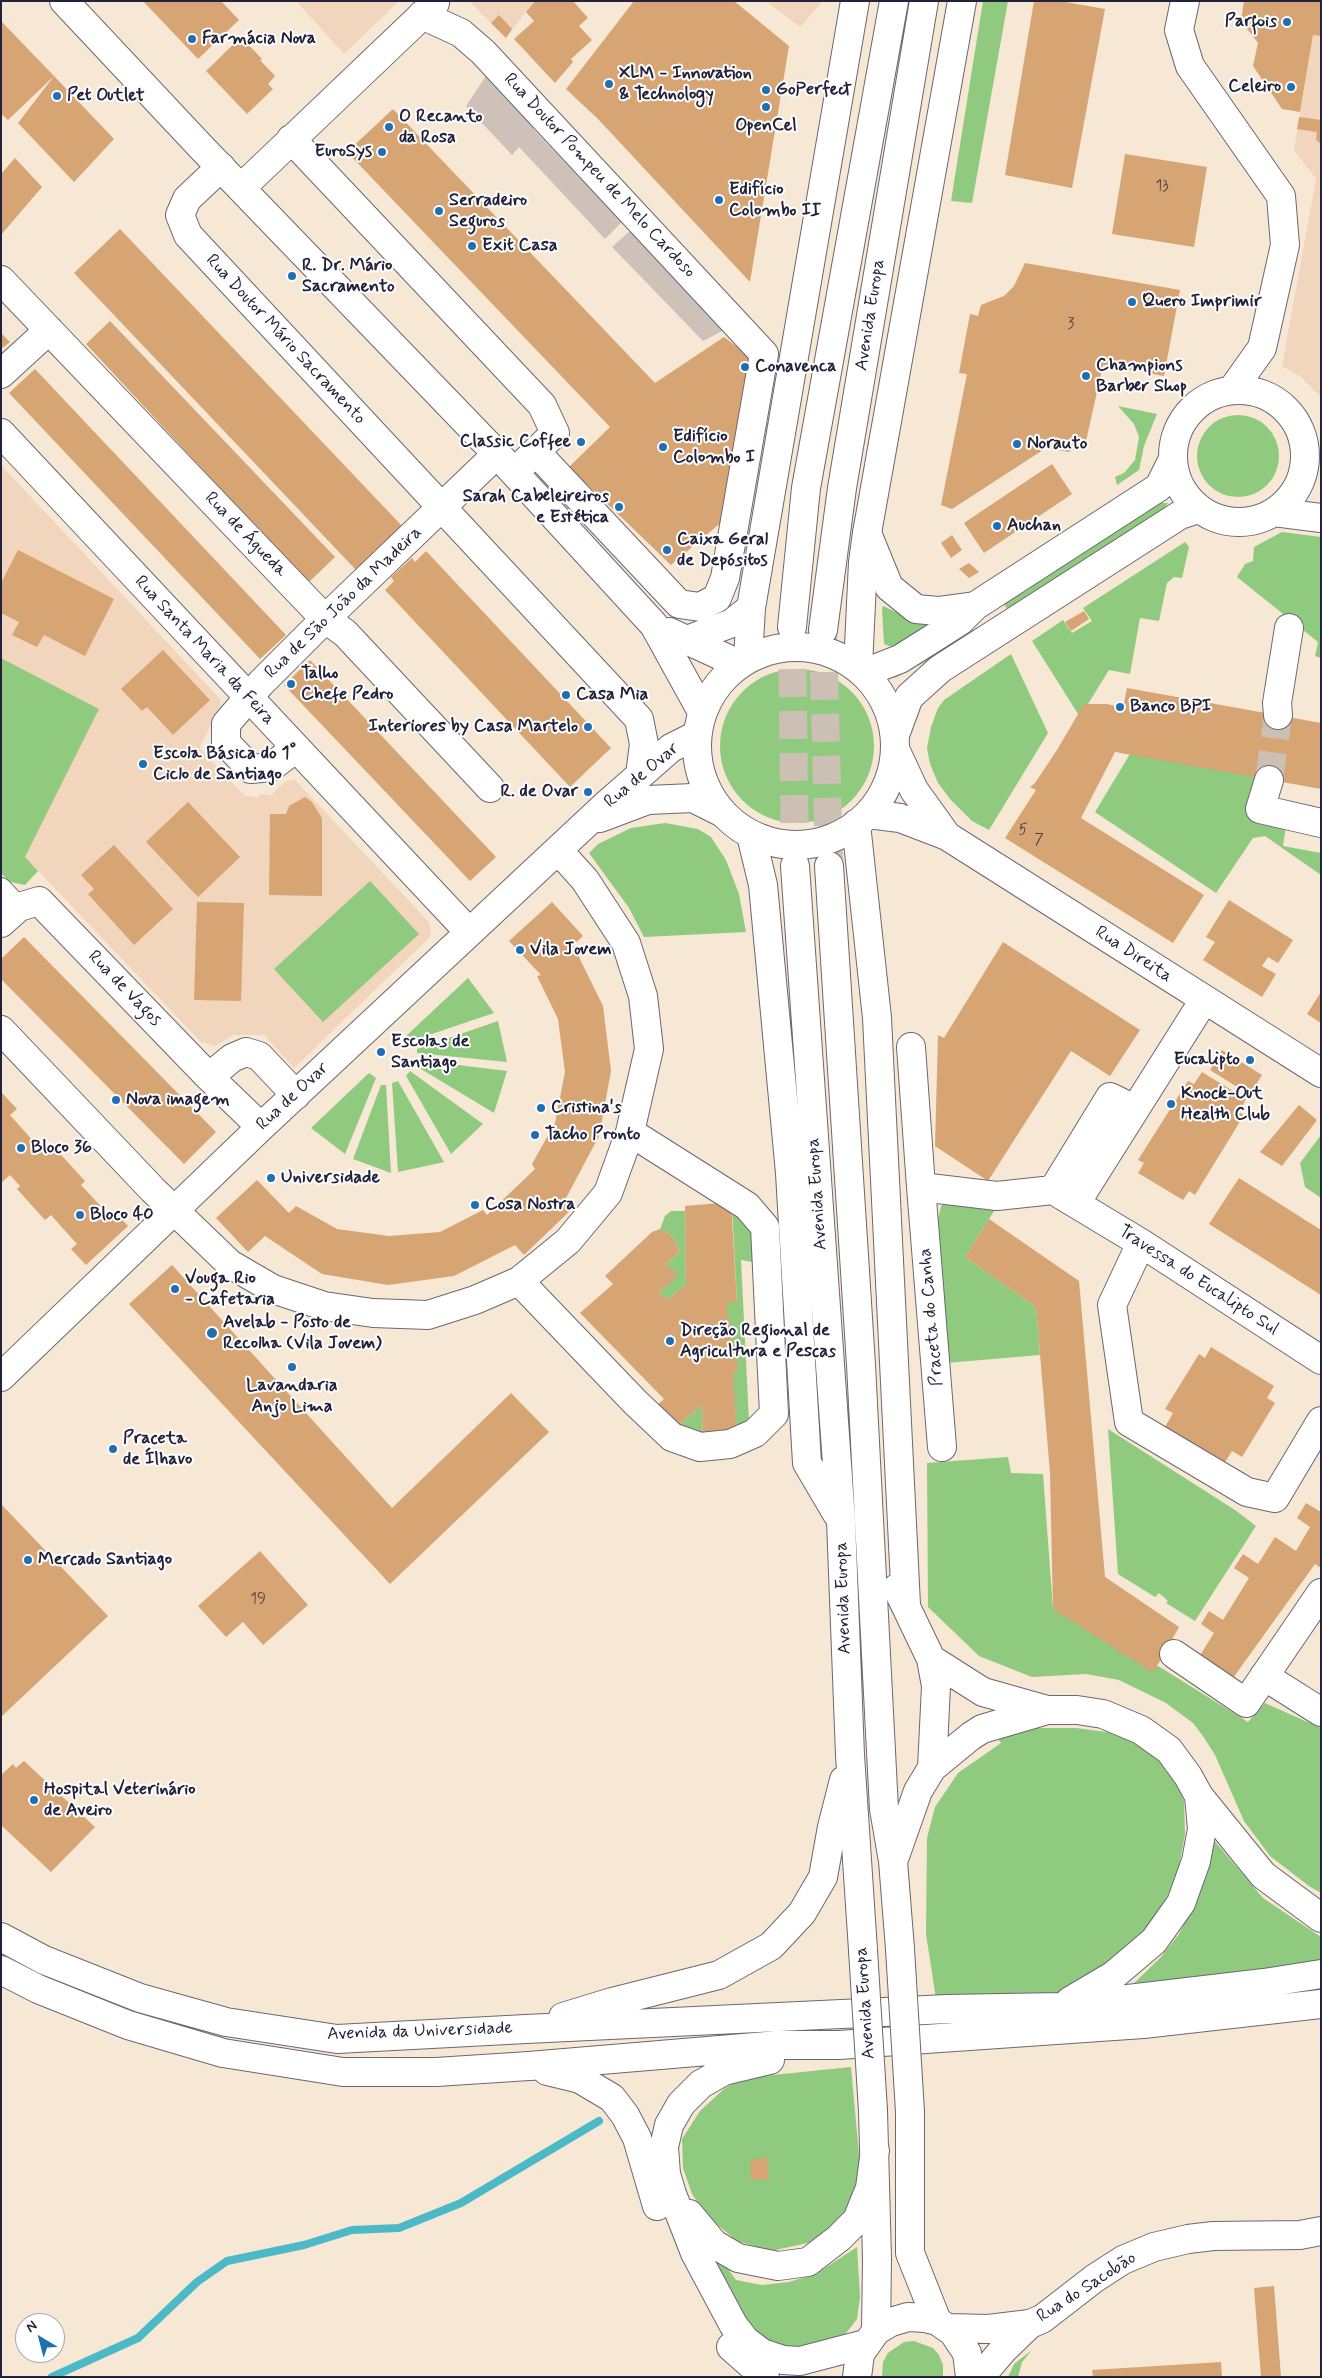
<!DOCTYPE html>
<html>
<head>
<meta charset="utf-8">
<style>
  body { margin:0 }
  #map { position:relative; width:1322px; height:2378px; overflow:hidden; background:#f6e8d4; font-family:Mynerve,sans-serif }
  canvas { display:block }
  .frame { position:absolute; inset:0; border:2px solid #22223b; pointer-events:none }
  .north { position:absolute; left:15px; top:2313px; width:50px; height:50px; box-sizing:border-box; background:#fff; border:1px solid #a7a7b1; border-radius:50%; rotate:323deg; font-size:14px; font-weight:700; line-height:20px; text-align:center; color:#22223b }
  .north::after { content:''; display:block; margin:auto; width:18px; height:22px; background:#1f6fb2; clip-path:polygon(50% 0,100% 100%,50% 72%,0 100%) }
</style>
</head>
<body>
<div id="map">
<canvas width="1322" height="2378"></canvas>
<div class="frame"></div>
<div class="north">N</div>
</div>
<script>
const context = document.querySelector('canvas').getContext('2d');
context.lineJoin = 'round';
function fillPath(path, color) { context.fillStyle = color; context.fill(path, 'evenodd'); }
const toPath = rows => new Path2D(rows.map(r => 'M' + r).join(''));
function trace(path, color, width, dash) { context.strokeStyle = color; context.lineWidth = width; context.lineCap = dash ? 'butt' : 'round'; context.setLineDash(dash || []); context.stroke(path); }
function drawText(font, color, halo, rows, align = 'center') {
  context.font = font + ' Mynerve,sans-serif'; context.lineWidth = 4; context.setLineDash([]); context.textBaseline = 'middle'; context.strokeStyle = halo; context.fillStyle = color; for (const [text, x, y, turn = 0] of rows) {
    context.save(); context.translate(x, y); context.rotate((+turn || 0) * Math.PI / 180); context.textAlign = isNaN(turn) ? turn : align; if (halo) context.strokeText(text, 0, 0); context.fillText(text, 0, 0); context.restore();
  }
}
fillPath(toPath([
  [296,1,399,1,344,54],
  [469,1,534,1,506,38],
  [766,1,823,1,800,27],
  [1313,35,1321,36,1321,397,1301,377,1282,366,1316,179,1294,150],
  [1,465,220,699,221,705,199,748,245,796,258,797,260,794,267,794,270,796,286,781,295,780,428,921,431,930,429,938,294,1068,264,1035,233,1035,215,1046,201,1042,25,857,99,709,1,658]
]), '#f1d5bd');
fillPath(toPath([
  [488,73,537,124,533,129,622,222,605,239,519,147,512,155,466,106],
  [631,230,728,328,703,341,612,247]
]), '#cec1ba');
fillPath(toPath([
  [983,1,1008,1,972,203,951,201],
  [1118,406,1157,414,1144,446,1139,470,1117,485,1115,477,1124,473,1135,460,1139,437,1134,424],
  '1197 456a41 41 0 1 1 82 0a41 41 0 1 1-82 0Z',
  [1160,503,1168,503,1164,510,1007,609,1004,604],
  [1282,532,1321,537,1321,658,1315,656,1318,642,1237,577,1245,564,1253,561,1254,547],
  [1185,542,1189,547,1182,578,1174,577,1167,583,1159,621,1140,618,1130,674,1109,670,1080,717,1032,641,1063,620,1072,633,1092,621,1083,608],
  [883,606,912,620,951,619,897,646,889,646,884,644,882,609],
  [969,625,973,631,925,662,895,678,894,676],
  [1011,654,1048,733,989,830,972,821,950,799,938,783,930,764,927,748,931,727,938,708,944,700],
  [1,658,99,709,25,857,38,871,25,885,10,882,1,873],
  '720 746a77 77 0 1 1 154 0a77 77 0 1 1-154 0Z',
  [1136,744,1258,778,1286,826,1283,846,1321,853,1321,875,1265,836,1253,838,1216,893,1095,812],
  [665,823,698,829,711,837,726,860,739,894,746,932,644,937,629,908,589,853,598,844,631,828],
  [370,881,419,934,323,1022,274,969],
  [468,978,494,1013,411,1041,406,1036],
  [498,1021,507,1062,417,1053,417,1049],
  [417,1060,507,1071,494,1113,416,1066],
  [410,1071,483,1124,451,1154,406,1076],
  [369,1073,376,1078,345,1154,311,1128],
  [398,1081,444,1162,398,1172,392,1083],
  [381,1085,386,1085,391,1173,353,1159],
  [1321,1135,1321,1198,1305,1187,1300,1163],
  [951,1199,996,1208,965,1257,1036,1307,1040,1355,946,1363,937,1224,941,1206],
  [732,1209,753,1226,758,1263,741,1260,749,1421,737,1434,726,1303,737,1301],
  [671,1211,685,1211,686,1285,667,1300,659,1293,677,1275,665,1264,680,1252,671,1235,660,1229,665,1216],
  [702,1405,703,1439,675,1428],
  [1108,1429,1235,1510,1256,1526,1195,1621,1166,1603,1168,1601,1159,1593,1155,1597,1118,1574],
  [1008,1457,1011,1473,1043,1474,1053,1609,1163,1669,1248,1722,1265,1703,1321,1728,1321,1893,1309,1886,1270,1856,1244,1821,1215,1755,1203,1736,1193,1723,1166,1703,1119,1680,1086,1674,1032,1677,979,1656,928,1607,927,1463],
  [1034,1728,1076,1728,1115,1733,1135,1740,1151,1750,1176,1781,1184,1801,1185,1834,1177,1878,1147,1932,1113,1966,1066,1992,937,2005,926,1934,927,1838,935,1807,958,1773,1001,1743,996,1736],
  [1212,1838,1263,1898,1321,1937,1321,1966,1127,1990,1161,1957,1179,1934,1195,1903],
  [851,2067,860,2166,857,2191,848,2213,812,2242,771,2251,737,2241,709,2218,692,2194,683,2168,682,2139,700,2111,725,2088,743,2078],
  [857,2247,860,2297,857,2319,847,2332,833,2344,817,2349,782,2346,763,2337,746,2323,711,2267,722,2261,736,2280,762,2285,789,2282,816,2274],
  [914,2341,933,2348,939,2355,943,2365,943,2377,882,2377,883,2362,888,2353,904,2342],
  [1032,2350,1022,2362,1018,2377,1008,2377,1014,2364]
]), '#90ca7e');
trace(toPath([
  [52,2377,138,2338,197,2282,227,2261,304,2245,352,2230,399,2228,461,2203,599,2121]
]), '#4cb9c6', 8);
fillPath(toPath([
  [143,1,221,1,239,20,198,59],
  [535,1,573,1,588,18,579,26,592,40,571,59,573,62,555,83,514,39,534,21,526,12],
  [634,1,734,1,789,46,750,282,598,119,566,89],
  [1034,1,1060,1,1105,9,1072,188,1005,175],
  [1244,1,1321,1,1321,36,1313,35,1300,112,1282,109,1253,66,1258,43,1241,21],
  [499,15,512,29,506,38,491,23],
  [1,21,54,76,8,120,1,114],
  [241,37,262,59,260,60,275,76,268,84,273,89,247,114,206,71],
  [54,76,114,139,74,182,18,123],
  [393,109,655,383,724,337,753,359,724,520,671,565,569,467,610,427,347,152],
  [1299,117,1321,120,1321,144,1316,140,1317,132,1297,129],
  [1125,154,1207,167,1194,247,1112,234],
  [15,158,42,187,1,235,1,174],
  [120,229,403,527,357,571,74,273],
  [1025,263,1180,290,1164,376,1103,365,1086,441,1069,452,1046,448,952,509,941,505,967,374,959,373,970,314,978,316,981,305,1004,296,1014,286],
  [110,321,335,557,308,583,86,344],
  [1,333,10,342,1,349],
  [35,369,286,635,260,659,9,393],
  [1052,464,1072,494,984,553,964,523],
  [952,535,962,550,951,558,941,543],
  [18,550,114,599,85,656,44,635,37,647,12,635,19,622,1,613,1,583],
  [426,551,611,748,570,787,385,590,394,581,391,577,412,558,415,562],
  [969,563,979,572,969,578,959,569],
  [1084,611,1089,619,1071,631,1065,622],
  [163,650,210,700,173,735,147,707,142,711,121,689],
  [310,660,496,857,470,881,284,685],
  [1127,688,1321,723,1321,789,1115,752,1081,818,1204,895,1173,943,1005,838,1036,790,1030,787,1035,783,1057,750,1084,704,1107,704,1123,708],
  [305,797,312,802,322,818,322,896,269,895,270,814,286,814,289,806],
  [188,802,240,857,198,897,146,842],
  [114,845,173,909,134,945,88,894,94,889,81,875],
  [1229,900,1293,940,1278,963,1268,957,1262,966,1276,974,1262,997,1203,960,1215,942,1206,937],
  [197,902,244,903,241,1001,194,1000],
  [552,902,583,936,573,945,603,1006,611,1071,599,1136,565,1200,573,1208,524,1255,515,1245,454,1276,388,1285,322,1274,265,1236,248,1252,216,1218,257,1180,289,1213,296,1206,337,1229,389,1236,440,1232,483,1210,487,1215,535,1169,532,1164,555,1123,565,1072,558,1019,537,976,541,975,509,941],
  [24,937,216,1132,184,1164,1,979,1,959],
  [1003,942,1140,1030,1110,1076,1071,1051,988,1181,935,1146,938,1035,944,1038],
  [1321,992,1321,1023,1307,1014],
  [1222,1050,1262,1075,1250,1095,1210,1070],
  [1202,1072,1246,1099,1239,1112,1244,1115,1195,1195,1189,1191,1183,1200,1138,1173,1144,1163,1138,1160,1188,1081,1194,1084],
  [1,1092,17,1109,10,1115,43,1152,52,1145,85,1181,81,1185,109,1215,114,1211,128,1226,86,1265,71,1249,77,1244,51,1215,45,1220,17,1189,20,1186,10,1175,1,1183],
  [1299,1105,1317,1120,1282,1166,1260,1152],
  [1239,1178,1321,1230,1321,1295,1209,1224],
  [731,1202,737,1302,726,1303,738,1370,733,1373,737,1434,703,1439,702,1405,675,1428,655,1407,664,1399,580,1313,613,1284,605,1276,652,1232,660,1229,671,1235,680,1252,665,1264,678,1275,659,1293,667,1300,686,1285,685,1206],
  [989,1219,1079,1281,1105,1577,1179,1627,1153,1673,1053,1609,1050,1473,1036,1307,965,1257],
  [172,1265,392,1508,511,1393,549,1432,390,1584,129,1304],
  [1211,1347,1274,1386,1267,1398,1275,1403,1242,1457,1232,1451,1224,1464,1165,1427,1173,1413,1165,1409,1199,1354,1205,1358],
  [1306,1503,1321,1512,1321,1568,1315,1564,1233,1678,1199,1657,1214,1633,1201,1624,1209,1611,1223,1620,1249,1578,1234,1568,1243,1554,1258,1564,1275,1537,1296,1551,1310,1527,1297,1518],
  [1,1504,108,1616,1,1717],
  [260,1551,308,1605,263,1645,243,1622,226,1637,198,1606],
  [24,1761,95,1827,51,1872,1,1825,1,1775,13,1764,16,1768],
  [767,2157,769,2179,751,2180,750,2160],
  [1274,2286,1281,2377,1261,2377,1254,2288],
  [1221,2362,1222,2377,1093,2377,1092,2370]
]), '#d7a473');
trace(toPath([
  [1269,780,1278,715]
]), '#ccc0b5', 28, [28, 14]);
trace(toPath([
  [792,627,795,866],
  [823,630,829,866]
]), '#ccc0b5', 28, [28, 14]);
const pedestrian = toPath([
  [1,888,19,907]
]);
const minor = toPath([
  [1185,1,1179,30,1190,66,1281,196,1285,245,1262,348,1232,390],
  [422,15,461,33,483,52,764,354,725,578,717,598,700,607,679,604,536,452],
  [291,139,542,405,555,433,523,464],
  [221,167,187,199,180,215,188,235,639,719,644,744,640,775],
  [241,188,435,3],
  [1,280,325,619,345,633,490,788],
  [1,374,49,330],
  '1173 456a66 66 0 1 1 132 0a66 66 0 1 1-132 0Z',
  [1,433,469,932],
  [1274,512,1321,518],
  [867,533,889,587,916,609,938,611,975,606],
  [864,673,900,659,935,637,960,621,975,606,1159,487,1172,461],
  [1278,715,1277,703,1289,628],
  [895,735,909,697,940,669,1180,515,1198,509],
  [296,748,271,767,251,769,226,743,226,724,261,683,325,619,497,454],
  [1269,780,1260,809,1321,823],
  [600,818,648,800,693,798,721,812],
  [1,923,19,907,39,901,209,1077,261,1127],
  [1,1030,153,1190,230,1264,273,1289,324,1306,373,1313,428,1315,475,1300,519,1281,568,1241,608,1193,630,1132,649,1049,643,996,626,943,585,880,558,850],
  [911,1047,921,1187],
  [209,1077,232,1058,246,1052,259,1056,296,1095],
  [1053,1190,1141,1243,1321,1360],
  [1053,1190,1110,1097,1134,1109],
  [1076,1203,1204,1000],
  [1141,1243,1112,1305,1129,1422,1247,1492,1275,1498,1321,1421],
  [519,1281,635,1402,672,1437,700,1447,730,1444,755,1433,774,1414,765,1227,747,1206,630,1132],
  [1,1377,261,1127,607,804,671,748,697,735],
  [942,1447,921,1187,997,1196,1053,1190],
  [1174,1654,1246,1703,1321,1593],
  [1264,1676,1321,1712],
  [1030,2324,1042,2319,1095,2278,1123,2260,1154,2247,1188,2239,1213,2236,1300,2235,1321,2231]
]);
const tertiary = toPath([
  [64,1,202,148,497,454,654,625,702,712],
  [669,632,739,664]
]);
const secondary = toPath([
  '697 746a99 99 0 1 1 198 0a99 99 0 1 1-198 0Z',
  [895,749,914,790,947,836],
  [868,814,900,818,947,836,1321,1073],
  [1,1937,44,1960,140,1998,226,2022,337,2039,526,2029],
  [1,1970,38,1989,128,2025,223,2053,343,2072,436,2072,529,2066]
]);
const primary = toPath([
  [792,627,806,488,894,1],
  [823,630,842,488,924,1],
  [687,640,732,623,751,608],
  [748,659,751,608,855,1],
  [858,667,863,562,867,533,962,1],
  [856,824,877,1018,906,1605],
  [751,835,763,885,790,1173,807,1463,837,1514],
  [795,866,841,1521,850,1755,863,1950],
  [829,866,861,1365,884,1809,893,1861,900,1949],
  [897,1588,931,1659,936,1686,932,1768],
  [931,1659,983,1692,1047,1710],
  [894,1859,918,1791,932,1768,971,1736,982,1729,1047,1710,1077,1710,1103,1714,1141,1730,1169,1750,1188,1776,1199,1796,1263,1875,1321,1918],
  [1070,2001,1114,1975,1154,1941,1181,1903,1196,1861,1202,1829,1199,1796],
  [563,2017,612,2002,719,1975,771,1946,802,1913,823,1877,832,1827,844,1780],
  [526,2029,947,2009,1060,2007,1264,1983,1321,1974],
  [770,2060,724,2071,701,2084,681,2104,669,2125,664,2147,666,2174,672,2194,695,2253,734,2326,745,2340,762,2353,783,2360,800,2361,865,2344],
  [529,2066,779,2045,839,2045,1143,2024,1321,2004],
  [547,2071,580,2079,612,2098,625,2115,637,2138,657,2206],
  [873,2111,877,2259,876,2331],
  [910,2112,910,2253,937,2321],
  [689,2214,714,2244,738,2258,778,2266,808,2262,839,2238,857,2220,870,2188,875,2150],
  [948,2328,988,2329,1030,2324],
  [731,2347,765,2377],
  [857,2377,860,2354,876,2331,891,2322,908,2317,925,2318,937,2321,953,2332,967,2353,970,2377],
  [980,2377,1003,2350,1030,2324]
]);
trace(pedestrian, '#6c6771', 22);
trace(minor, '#6c6771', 30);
trace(tertiary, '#6c6771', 30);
trace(secondary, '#6c6771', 30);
trace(primary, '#6c6771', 30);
trace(pedestrian, '#fff', 20);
trace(minor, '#fff', 28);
trace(tertiary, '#fff', 28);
trace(secondary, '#fff', 28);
trace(primary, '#fff', 28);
const primaryBridge = toPath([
  [900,1949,910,2112],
  [863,1950,873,2111]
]);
trace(primaryBridge, '#6c6771', 30, []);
trace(primaryBridge, '#fff', 28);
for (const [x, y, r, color] of [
  [1287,22,5,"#1f6fb2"],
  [192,39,5,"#1f6fb2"],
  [609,84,5,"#1f6fb2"],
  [1291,87,5,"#1f6fb2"],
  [766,90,5,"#1f6fb2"],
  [57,96,5,"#1f6fb2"],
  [766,107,5,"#1f6fb2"],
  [389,127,5,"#1f6fb2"],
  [382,152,5,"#1f6fb2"],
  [719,200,5,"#1f6fb2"],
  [439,211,5,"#1f6fb2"],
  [472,246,5,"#1f6fb2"],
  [292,276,5,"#1f6fb2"],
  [1132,302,5,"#1f6fb2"],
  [745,367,5,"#1f6fb2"],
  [1086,376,5,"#1f6fb2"],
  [581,442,5,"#1f6fb2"],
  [1017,444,5,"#1f6fb2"],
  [663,447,5,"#1f6fb2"],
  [619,507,5,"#1f6fb2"],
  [997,526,5,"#1f6fb2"],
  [667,550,5,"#1f6fb2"],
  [291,684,5,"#1f6fb2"],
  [566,695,5,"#1f6fb2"],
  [1120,707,5,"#1f6fb2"],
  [588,727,5,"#1f6fb2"],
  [143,764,5,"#1f6fb2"],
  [588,792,5,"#1f6fb2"],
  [520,950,5,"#1f6fb2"],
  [381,1052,5,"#1f6fb2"],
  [1250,1060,5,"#1f6fb2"],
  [116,1100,5,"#1f6fb2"],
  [1171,1104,5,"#1f6fb2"],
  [541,1108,5,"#1f6fb2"],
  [535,1135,5,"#1f6fb2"],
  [21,1148,5,"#1f6fb2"],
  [271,1178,5,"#1f6fb2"],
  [475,1205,5,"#1f6fb2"],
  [80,1215,5,"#1f6fb2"],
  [175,1289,5,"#1f6fb2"],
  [212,1333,6,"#1f6fb2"],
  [670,1341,5,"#1f6fb2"],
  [292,1367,5,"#1f6fb2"],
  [113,1449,5,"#1f6fb2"],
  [28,1560,5,"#1f6fb2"],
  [34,1800,5,"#1f6fb2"]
]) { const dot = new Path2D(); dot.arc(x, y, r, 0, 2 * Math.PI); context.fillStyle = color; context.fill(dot); trace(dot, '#fff', 2); }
drawText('15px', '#4f4249', null, [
  ["13",1162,187],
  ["3",1071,325],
  ["5",1023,831],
  ["7",1039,841],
  ["19",258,1600]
]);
drawText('bold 18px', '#22223b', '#fff', [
  ["Parfois",1277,22,"right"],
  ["Farmácia Nova",202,39],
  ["XLM - Innovation",619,74],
  ["& Technology",619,95],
  ["Celeiro",1281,87,"right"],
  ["GoPerfect",776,90],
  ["Pet Outlet",67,96],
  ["O Recanto",399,117],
  ["da Rosa",399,138],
  ["OpenCel",766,126,"center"],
  ["EuroSys",372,152,"right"],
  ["Edifício",729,190],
  ["Colombo II",729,211],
  ["Serradeiro",449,201],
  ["Seguros",449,222],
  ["Exit Casa",482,246],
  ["R. Dr. Mário",302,266],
  ["Sacramento",302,287],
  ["Quero Imprimir",1142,302],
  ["Champions",1096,366],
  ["Barber Shop",1096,387],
  ["Conavenca",755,367],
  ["Edifício",673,437],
  ["Colombo I",673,458],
  ["Classic Coffee",571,442,"right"],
  ["Norauto",1027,444],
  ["Sarah Cabeleireiros",609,497,"right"],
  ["e Estética",609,518,"right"],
  ["Auchan",1007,526],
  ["Caixa Geral",677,540],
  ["de Depósitos",677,561],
  ["Talho",301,674],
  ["Chefe Pedro",301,695],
  ["Casa Mia",576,695],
  ["Banco BPI",1130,707],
  ["Interiores by Casa Martelo",578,727,"right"],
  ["Escola Básica do 1°",153,754],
  ["Ciclo de Santiago",153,775],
  ["R. de Ovar",578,792,"right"],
  ["Vila Jovem",530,950],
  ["Escolas de",391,1042],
  ["Santiago",391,1063],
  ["Eucalipto",1240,1060,"right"],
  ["Knock-Out",1181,1094],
  ["Health Club",1181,1115],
  ["Nova imagem",126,1100],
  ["Cristina's",551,1108],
  ["Tacho Pronto",545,1135],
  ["Bloco 36",31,1148],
  ["Universidade",281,1178],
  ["Cosa Nostra",485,1205],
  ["Bloco 40",90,1215],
  ["Vouga Rio",185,1279],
  ["- Cafetaria",185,1300],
  ["Avelab - Posto de",223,1323],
  ["Recolha (Vila Jovem)",223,1344],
  ["Direção Regional de",680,1331],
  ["Agricultura e Pescas",680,1352],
  ["Lavandaria",292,1386,"center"],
  ["Anjo Lima",292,1407,"center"],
  ["Praceta",123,1439],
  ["de Ílhavo",123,1460],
  ["Mercado Santiago",38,1560],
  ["Hospital Veterinário",44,1790],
  ["de Aveiro",44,1811]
], 'left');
drawText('18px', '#22223b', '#fff', [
  ["Rua Doutor Pompeu de Melo Cardoso",599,176,47],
  ["Avenida Europa",871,315,-81],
  ["Rua Doutor Mário Sacramento",285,340,47],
  ["Rua de Águeda",245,535,46],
  ["Rua de São João da Madeira",344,603,-44],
  ["Rua Santa Maria da Feira",204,651,47],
  ["Rua de Ovar",642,776,-40],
  ["Rua Direita",1133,955,33],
  ["Rua de Vagos",124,989,46],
  ["Rua de Ovar",293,1097,-43],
  ["Avenida Europa",818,1194,-94],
  ["Travessa do Eucalipto Sul",1198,1281,33],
  ["Praceta do Canha",932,1317,-95],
  ["Avenida Europa",844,1598,-92],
  ["Avenida Europa",866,2003,-94],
  ["Avenida da Universidade",420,2032,-2],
  ["Rua do Sacobão",1087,2288,-33]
]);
</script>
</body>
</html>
